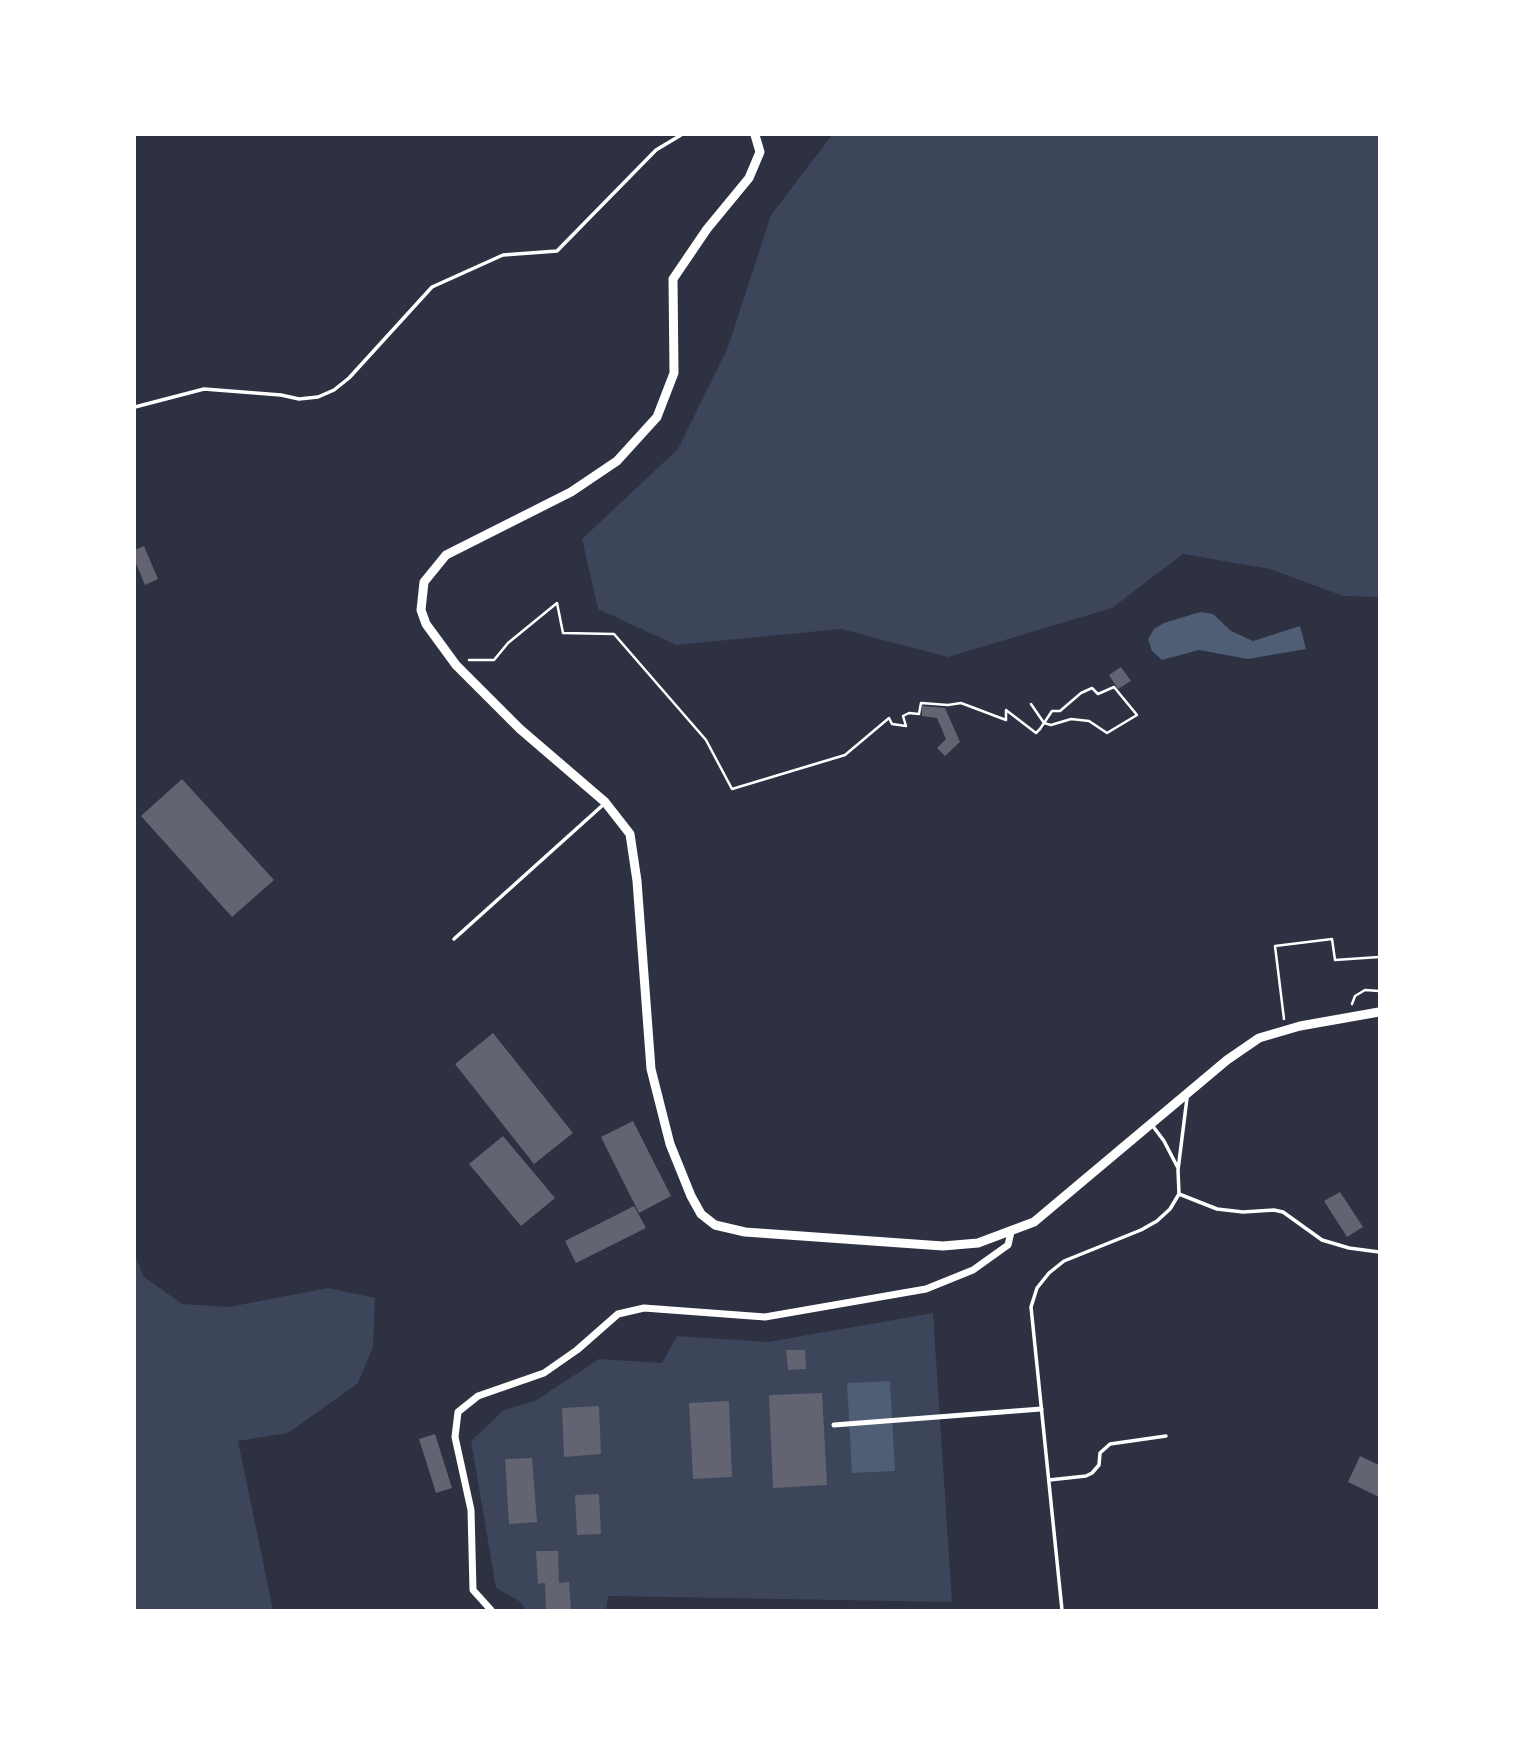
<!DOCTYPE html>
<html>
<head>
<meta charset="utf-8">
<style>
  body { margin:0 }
  #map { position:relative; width:1514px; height:1745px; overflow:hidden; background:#2d3142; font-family:Cabin,sans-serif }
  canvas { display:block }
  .frame { position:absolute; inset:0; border:136px solid #fff; pointer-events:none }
</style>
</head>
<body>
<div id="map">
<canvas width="1514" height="1745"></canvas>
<div class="frame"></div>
</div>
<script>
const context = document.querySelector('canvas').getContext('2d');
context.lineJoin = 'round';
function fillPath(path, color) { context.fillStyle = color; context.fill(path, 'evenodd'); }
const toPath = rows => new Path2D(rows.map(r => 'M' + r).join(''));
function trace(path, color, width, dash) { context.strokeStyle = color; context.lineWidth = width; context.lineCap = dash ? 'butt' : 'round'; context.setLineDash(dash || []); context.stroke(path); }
fillPath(toPath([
  [832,135,1379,135,1379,597,1343,596,1270,569,1183,554,1112,608,948,657,841,629,676,645,598,609,582,539,678,449,728,347,771,215],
  [135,1256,144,1277,182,1304,229,1307,328,1288,375,1298,373,1347,358,1383,288,1433,238,1441,273,1610,135,1610],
  [933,1313,952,1602,608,1596,606,1610,526,1610,519,1601,496,1588,471,1441,504,1410,535,1401,599,1359,662,1363,677,1336,768,1342]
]), '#3c4559');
fillPath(toPath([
  [1200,612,1213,614,1231,631,1253,641,1300,626,1306,649,1248,659,1199,650,1162,660,1152,651,1148,639,1154,629,1164,623],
  [890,1381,895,1471,852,1473,847,1383]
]), '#4f5d75');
fillPath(toPath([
  [144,546,158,579,145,585,135,561,135,550],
  [1121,667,1131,681,1118,689,1109,675],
  [922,706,945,708,960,742,945,756,937,748,946,739,937,718,922,716],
  [182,779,274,880,232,917,141,816],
  [493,1033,573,1133,534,1164,455,1064],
  [633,1121,671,1196,639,1213,601,1137],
  [503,1136,555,1198,521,1226,469,1164],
  [1340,1192,1363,1227,1347,1237,1324,1201],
  [634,1206,646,1228,576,1263,565,1241],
  [786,1350,805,1350,806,1369,788,1370],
  [822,1393,827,1485,773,1488,769,1395],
  [729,1401,732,1477,693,1479,689,1403],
  [599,1406,601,1454,564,1457,562,1408],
  [435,1434,452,1488,436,1493,419,1439],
  [1360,1456,1379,1465,1379,1497,1348,1482],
  [532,1458,537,1522,509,1524,505,1459],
  [599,1494,601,1534,577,1535,575,1495],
  [536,1551,558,1551,559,1583,569,1582,571,1610,546,1610,545,1583,538,1584]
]), '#626471');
trace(toPath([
  [469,660,494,660,508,643,557,603,563,633,614,634,706,740,732,789,845,755,889,718,892,724,906,726,903,716,909,713,919,714,921,703,948,705,961,703,1006,720,1006,710,1036,733,1040,729,1052,711,1060,711,1081,693,1092,688,1098,694,1114,687,1137,715,1107,733,1089,721,1071,719,1051,725,1044,723,1031,704],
  [1352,1004,1355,996,1365,990,1379,991],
  [1284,1019,1275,946,1332,939,1335,960,1379,957]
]), '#fff', 2.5);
trace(toPath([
  [135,407,204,389,281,395,299,399,318,397,334,390,349,378,432,287,503,255,557,251,656,150,681,135],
  [454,939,604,804],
  [1152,1125,1164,1141,1178,1168],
  [1179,1194,1217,1209,1243,1212,1274,1210,1283,1212,1322,1240,1349,1248,1379,1252],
  [1049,1480,1086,1476,1092,1473,1099,1465,1100,1453,1110,1444,1166,1436],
  [1062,1610,1031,1307,1037,1288,1049,1273,1064,1261,1141,1230,1157,1221,1170,1209,1179,1194,1178,1170,1187,1098]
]), '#fff', 3.5);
trace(toPath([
  [834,1425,1041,1409]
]), '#fff', 5);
trace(toPath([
  [491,1610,473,1590,471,1510,455,1437,458,1412,478,1396,544,1373,577,1350,618,1314,644,1308,765,1317,926,1289,973,1270,1008,1245,1011,1232]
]), '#fff', 7);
trace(toPath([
  [755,135,760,152,749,178,707,229,673,279,674,373,657,417,617,461,571,492,446,555,424,582,421,610,426,624,456,665,520,729,605,802,630,834,637,881,651,1069,670,1144,691,1196,701,1214,715,1225,745,1232,943,1246,978,1243,1034,1222,1227,1060,1259,1038,1300,1026,1379,1012]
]), '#fff', 9);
</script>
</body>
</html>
